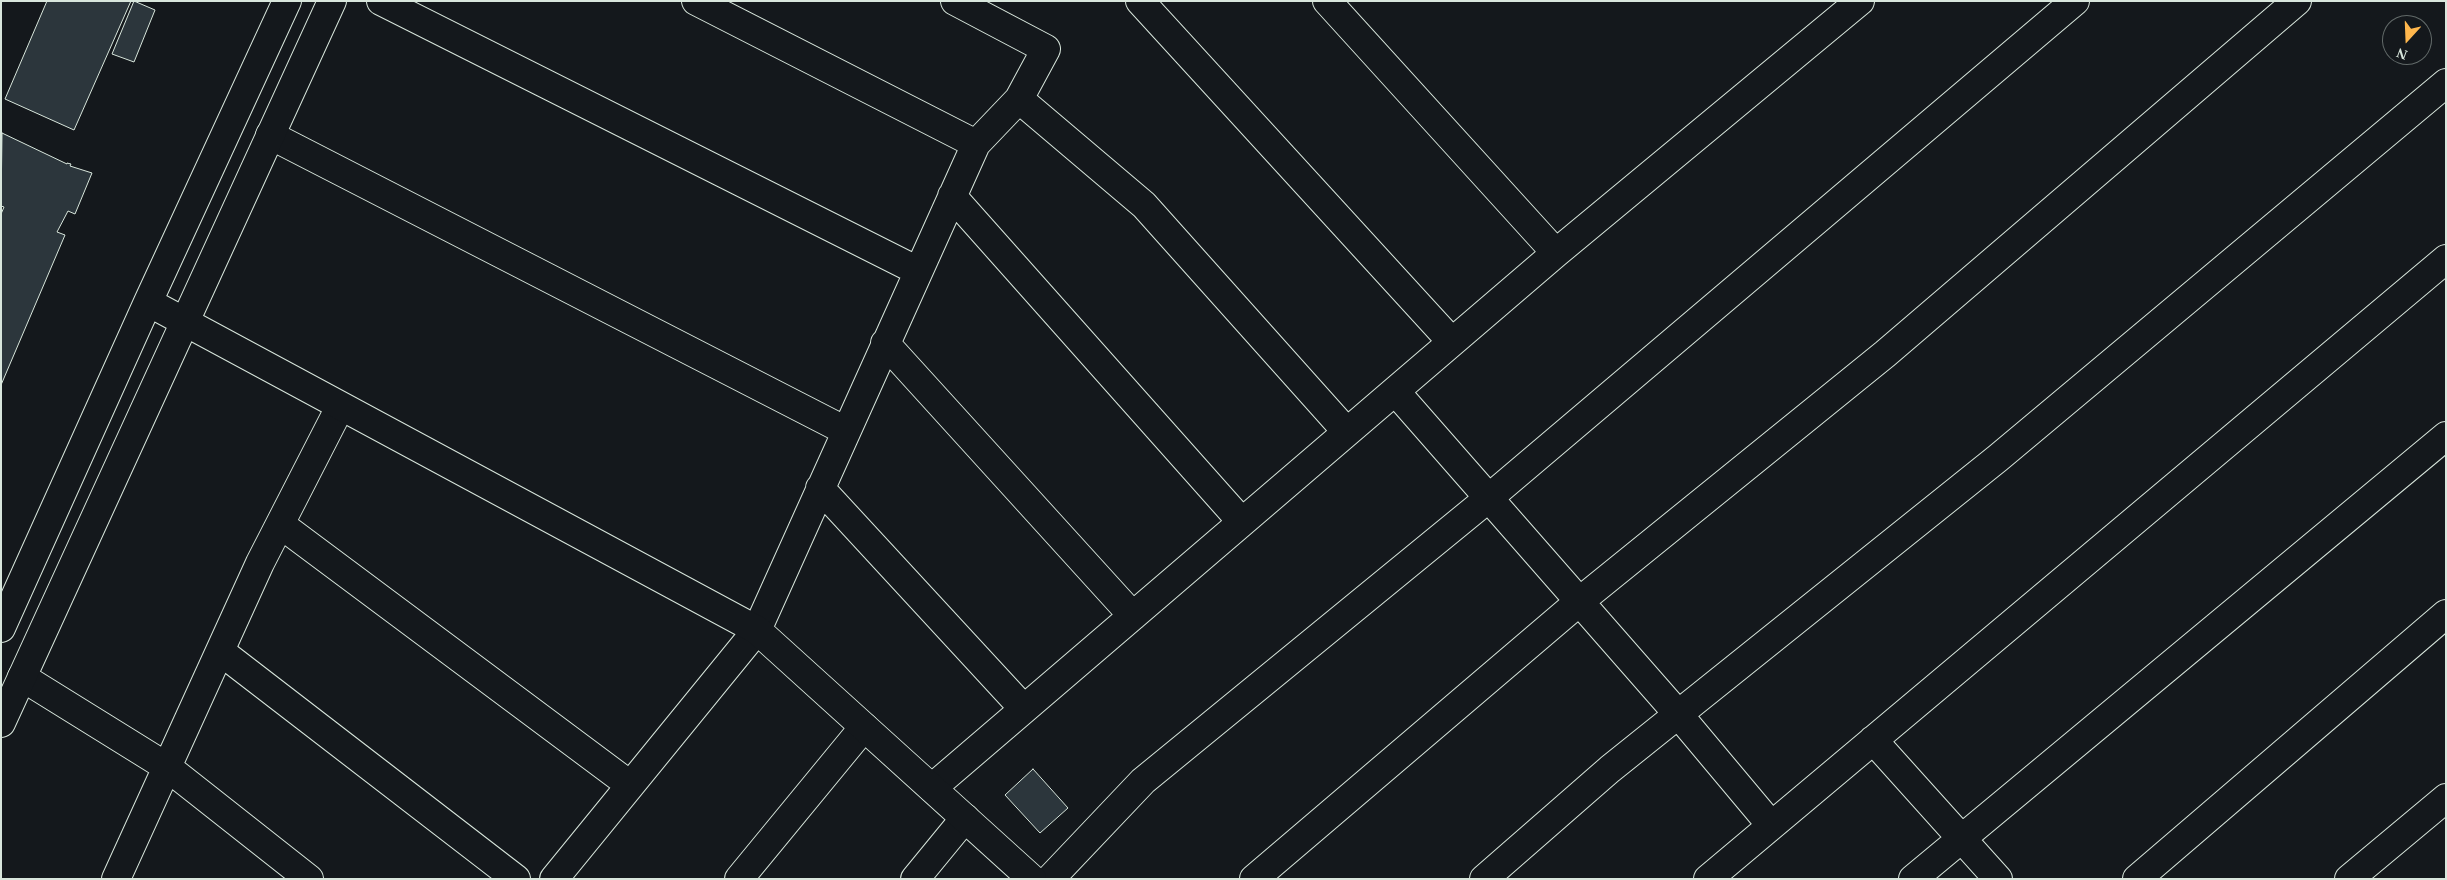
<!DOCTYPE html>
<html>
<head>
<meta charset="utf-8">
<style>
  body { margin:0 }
  #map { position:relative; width:2447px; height:880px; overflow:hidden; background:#14181c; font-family:Georgia,serif }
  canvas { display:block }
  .frame { position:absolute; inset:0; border:2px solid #d8e6dc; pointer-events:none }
  .north { position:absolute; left:2382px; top:15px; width:50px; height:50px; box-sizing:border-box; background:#14181c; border:1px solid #626a69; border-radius:50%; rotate:200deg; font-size:14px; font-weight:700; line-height:20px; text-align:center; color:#d8e6dc }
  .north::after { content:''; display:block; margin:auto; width:18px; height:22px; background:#ffb74d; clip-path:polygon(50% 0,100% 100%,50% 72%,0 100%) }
</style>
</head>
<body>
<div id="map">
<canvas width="2447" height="880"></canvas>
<div class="frame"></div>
<div class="north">N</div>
</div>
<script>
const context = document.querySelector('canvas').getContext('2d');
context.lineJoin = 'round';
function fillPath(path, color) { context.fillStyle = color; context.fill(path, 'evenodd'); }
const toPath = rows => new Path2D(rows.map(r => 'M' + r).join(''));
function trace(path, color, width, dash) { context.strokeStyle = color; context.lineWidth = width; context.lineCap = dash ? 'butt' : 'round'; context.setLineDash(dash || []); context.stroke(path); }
const building = toPath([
  [47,1,131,1,74,130,5,99,47,1],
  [134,1,155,10,134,62,112,54,134,1],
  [2,133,67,164,67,163,71,164,70,166,92,173,75,214,68,211,57,232,65,235,1,385,1,214,4,207,1,206,2,133],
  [1033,769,1068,808,1040,833,1005,795,1033,769]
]);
fillPath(building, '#2c363c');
trace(building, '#d8e6dc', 1);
const street = toPath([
  [381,1,918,271],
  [696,1,976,144],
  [1140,1,1452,342],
  [1327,1,1556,253],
  [1019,99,1144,205,1347,432],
  [270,135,846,431],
  [952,196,1242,522],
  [885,343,1133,616],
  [1395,391,1678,714,1771,825],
  [820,488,1024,709],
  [280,524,630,785],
  [220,651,516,879],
  [22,677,167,767,309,879],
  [1873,740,1998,879],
  [932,788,1556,253,1860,1],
  [116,879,260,563,340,407],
  [554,879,757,630,976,144,1019,99,1046,49,955,1],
  [739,879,864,727],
  [915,879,965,818],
  [1050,879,1143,781,1490,497,2075,1],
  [1254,879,1580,601,1885,354,2297,1],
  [1484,879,1610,769,1998,458,2446,83],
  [1708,879,2446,259],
  [1913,879,2446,436],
  [2137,879,2446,614],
  [2349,879,2446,798]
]);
const secondary = toPath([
  [148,302,757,630,1032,879],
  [1,628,148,302,287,1],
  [1,723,332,1]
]);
trace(street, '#d8e6dc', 30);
trace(secondary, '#d8e6dc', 30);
trace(street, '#14181c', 28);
trace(secondary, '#14181c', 28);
</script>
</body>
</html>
